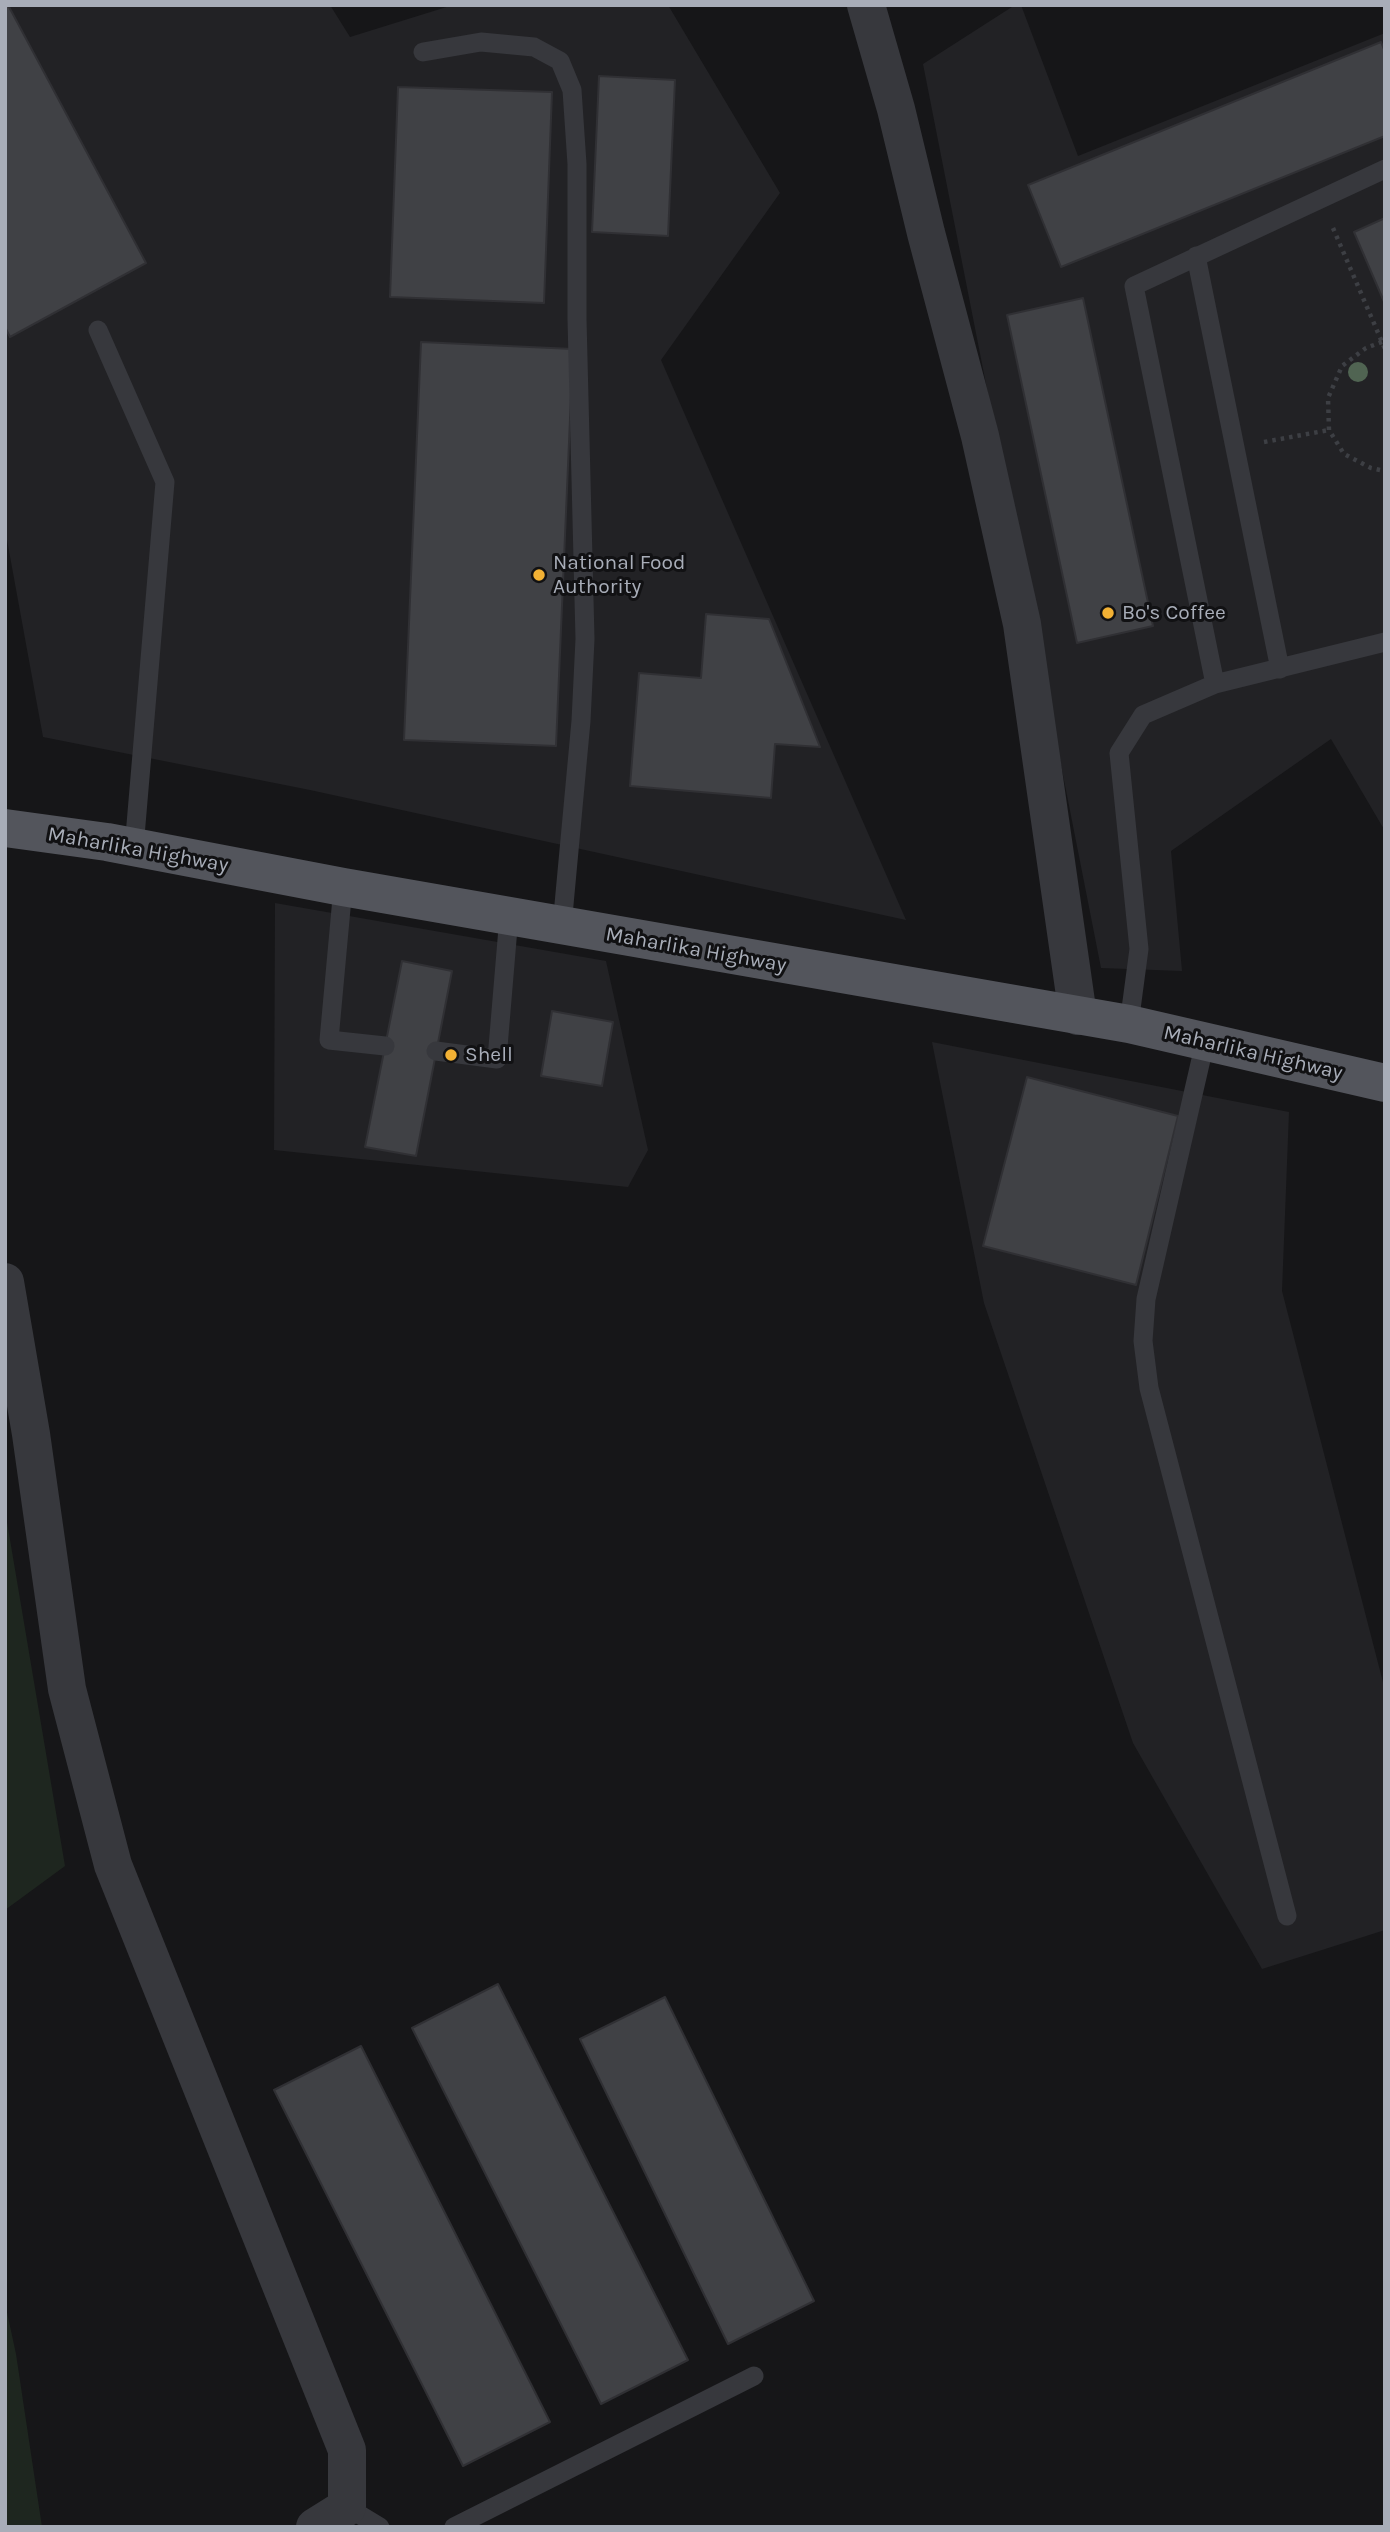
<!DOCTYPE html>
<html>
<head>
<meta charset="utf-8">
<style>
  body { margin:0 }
  #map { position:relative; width:1390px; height:2532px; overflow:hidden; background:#161618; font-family:Karla,sans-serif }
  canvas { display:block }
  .frame { position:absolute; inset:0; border:7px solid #a8adb8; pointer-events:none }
</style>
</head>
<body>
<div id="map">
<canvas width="1390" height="2532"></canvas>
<div class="frame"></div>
</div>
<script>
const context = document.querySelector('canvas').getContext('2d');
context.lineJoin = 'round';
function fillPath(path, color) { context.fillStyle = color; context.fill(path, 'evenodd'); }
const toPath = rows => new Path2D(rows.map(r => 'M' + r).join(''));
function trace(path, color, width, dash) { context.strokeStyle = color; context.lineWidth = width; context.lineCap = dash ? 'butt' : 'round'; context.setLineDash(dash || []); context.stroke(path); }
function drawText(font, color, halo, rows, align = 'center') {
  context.font = font + ' Karla,sans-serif'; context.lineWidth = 6; context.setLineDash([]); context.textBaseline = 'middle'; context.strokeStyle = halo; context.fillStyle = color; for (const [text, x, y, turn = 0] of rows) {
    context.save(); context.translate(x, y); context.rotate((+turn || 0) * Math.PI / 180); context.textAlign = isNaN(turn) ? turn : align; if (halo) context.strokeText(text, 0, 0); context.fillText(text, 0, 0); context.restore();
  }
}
fillPath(toPath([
  [5,5,330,5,350,37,453,5,668,5,780,193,661,360,906,920,310,790,43,737,5,529],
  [1015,5,1021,5,1078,156,1385,33,1385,831,1331,739,1171,851,1182,971,1101,968,923,64],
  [275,903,606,961,648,1150,628,1187,274,1150],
  [932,1042,1289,1112,1282,1291,1385,1690,1385,1930,1262,1969,1133,1743,984,1303]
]), '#222225');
fillPath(toPath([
  [5,1510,65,1866,5,1910],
  [5,2303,16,2354,42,2527,5,2527]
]), '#1e261f');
const building = toPath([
  [5,5,8,5,146,263,10,337,5,327,5,5],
  [1381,42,1385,52,1385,136,1061,267,1028,185,1381,42],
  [599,76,675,80,668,236,592,232,599,76],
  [398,87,552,92,544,303,390,297,398,87],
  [1385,218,1385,304,1354,232,1385,218],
  [1083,298,1153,626,1077,643,1007,315,1083,298],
  [421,342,573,349,556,746,404,740,421,342],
  [706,614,769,619,820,747,775,744,771,798,630,786,639,673,701,678,706,614],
  [402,961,452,971,416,1156,365,1147,402,961],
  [552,1011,613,1022,602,1086,541,1076,552,1011],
  [1027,1077,1178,1116,1136,1285,983,1246,1027,1077],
  [498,1984,688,2360,601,2404,412,2028,498,1984],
  [665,1997,814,2301,728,2344,580,2039,665,1997],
  [361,2046,550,2422,463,2466,274,2090,361,2046]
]);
fillPath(building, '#404145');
trace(building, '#303034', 2);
trace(toPath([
  [1333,228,1385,349],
  [1382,342,1366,348,1342,366,1328,398,1329,430,1344,454,1371,468,1385,471],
  [1264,442,1329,430]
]), '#3d3f44', 4.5, [3.5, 5]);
trace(toPath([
  [423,52,481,42,534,47,560,61,572,90,577,164,577,319,585,639,581,721,562,926],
  [1196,256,1280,669],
  [98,330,165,482,134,848],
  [1215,684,1134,286,1385,169],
  [343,887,329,1040,385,1046],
  [1129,1024,1139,949,1119,753,1143,715,1215,684,1385,642],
  [1205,1042,1146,1299,1143,1341,1149,1388,1287,1916],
  [436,1051,497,1059,509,916],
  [347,2507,380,2527],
  [454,2527,754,2376]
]), '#37383d', 19);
trace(toPath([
  [866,5,896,109,926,233,980,436,1022,624,1078,1016],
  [5,1282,31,1434,67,1689,113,1865,347,2450,347,2507,315,2527]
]), '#37383d', 38);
trace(toPath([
  [5,828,107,842,343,887,1129,1024,1385,1083]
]), '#53555c', 38);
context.fillStyle = '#506452';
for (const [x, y] of [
  [1358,372]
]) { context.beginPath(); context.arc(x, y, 10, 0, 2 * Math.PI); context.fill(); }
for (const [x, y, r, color] of [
  [539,575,7,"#f2b134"],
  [1108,613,7,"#f2b134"],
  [451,1055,7,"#f2b134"]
]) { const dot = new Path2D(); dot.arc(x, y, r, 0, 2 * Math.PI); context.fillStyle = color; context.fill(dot); trace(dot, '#111113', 2.5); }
drawText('21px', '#a8adb8', '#111113', [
  ["National Food",553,563],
  ["Authority",553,587],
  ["Bo's Coffee",1122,613],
  ["Shell",465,1055]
], 'left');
drawText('21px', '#a8adb8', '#111113', [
  ["Maharlika Highway",138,850,10],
  ["Maharlika Highway",696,950,10],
  ["Maharlika Highway",1253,1053,13]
]);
</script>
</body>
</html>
